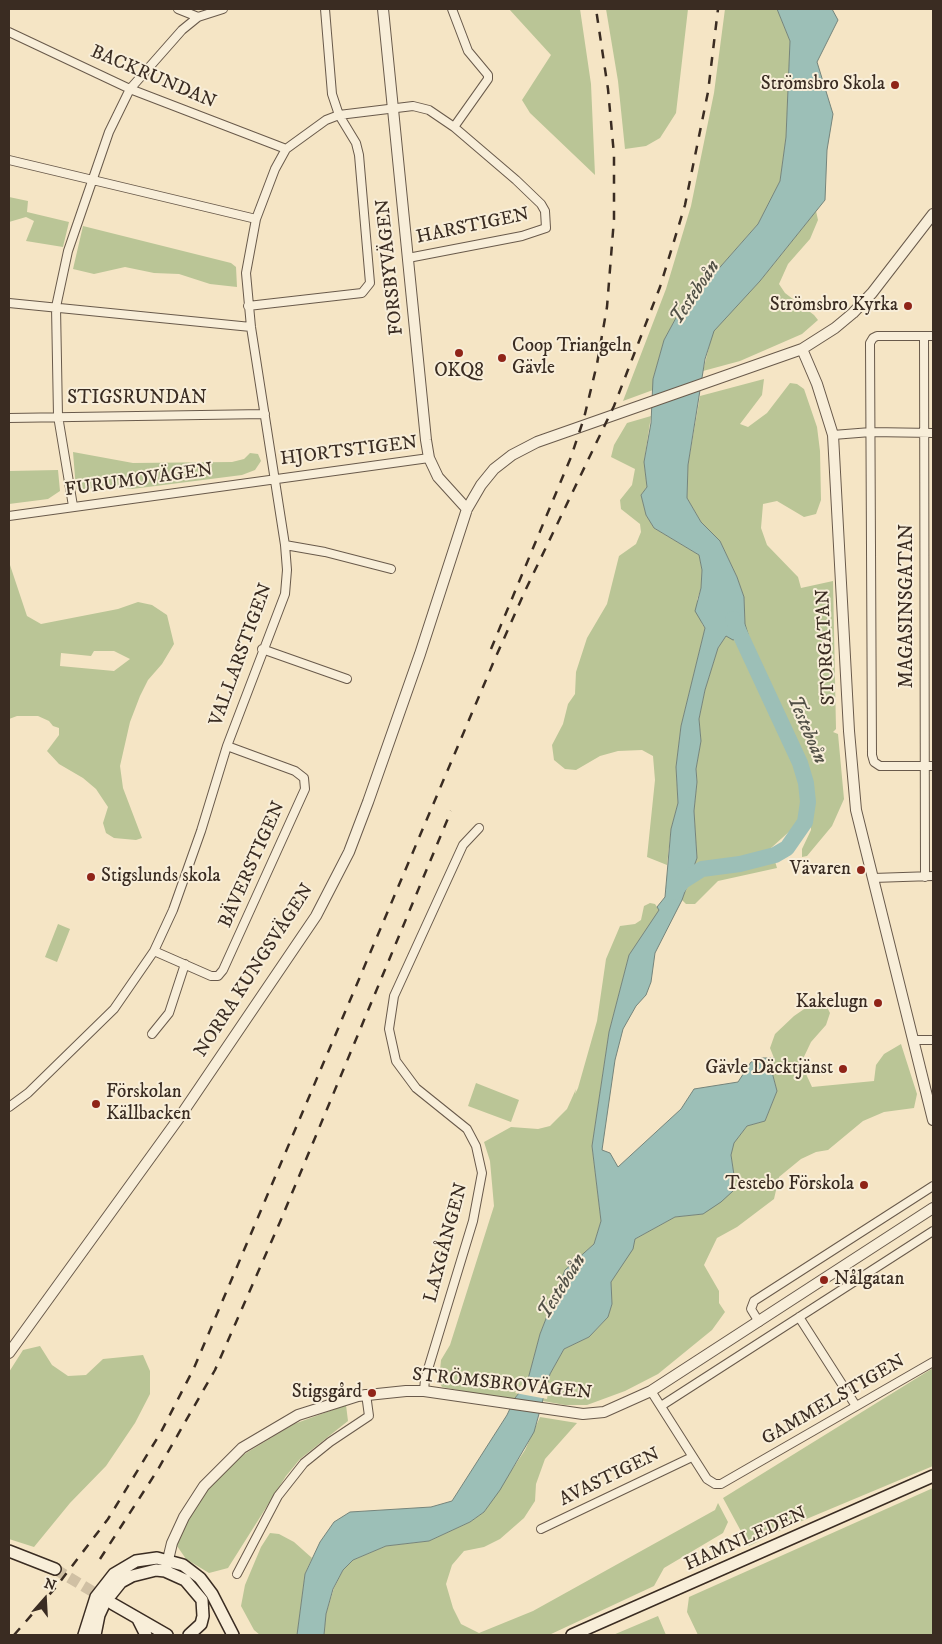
<!DOCTYPE html>
<html>
<head>
<meta charset="utf-8">
<style>
  body { margin:0 }
  #map { position:relative; width:942px; height:1644px; overflow:hidden; background:#f5e5c5; font-family:"IM FELL DW Pica",serif }
  canvas { display:block }
  .frame { position:absolute; inset:0; border:10px solid #3a2c22; pointer-events:none }
  .north { position:absolute; left:20px; top:1574px; width:50px; height:50px; -webkit-text-stroke:4px #f8eed9; paint-order:stroke; rotate:19deg; font-size:14px; font-weight:700; line-height:20px; text-align:center; color:#3a2c22 }
  .north::after { content:''; display:block; margin:auto; width:18px; height:22px; background:#3a2c22; clip-path:polygon(50% 0,100% 100%,50% 72%,0 100%) }
</style>
</head>
<body>
<div id="map">
<canvas width="942" height="1644"></canvas>
<div class="frame"></div>
<div class="north">N</div>
</div>
<script>
const context = document.querySelector('canvas').getContext('2d');
context.lineJoin = 'round';
function fillPath(path, color) { context.fillStyle = color; context.fill(path, 'evenodd'); }
const toPath = rows => new Path2D(rows.map(r => 'M' + r).join(''));
function trace(path, color, width, dash) { context.strokeStyle = color; context.lineWidth = width; context.lineCap = dash ? 'butt' : 'round'; context.setLineDash(dash || []); context.stroke(path); }
function drawText(font, color, halo, rows, align = 'center') {
  context.font = font + ' "IM FELL DW Pica",serif'; context.lineWidth = 4; context.setLineDash([]); context.textBaseline = 'middle'; context.strokeStyle = halo; context.fillStyle = color; for (const [text, x, y, turn = 0] of rows) {
    context.save(); context.translate(x, y); context.rotate((+turn || 0) * Math.PI / 180); context.textAlign = isNaN(turn) ? turn : align; if (halo) context.strokeText(text, 0, 0); context.fillText(text, 0, 0); context.restore();
  }
}
fillPath(toPath([
  [509,9,580,9,591,84,595,175,530,113,522,100,551,55],
  [606,9,688,9,676,113,660,138,646,146,625,149,618,81],
  [725,9,777,9,790,41,786,137,780,181,758,224,677,316,664,340,653,379,653,390,623,401,666,289,691,206,714,93],
  [9,197,28,201,27,212,69,222,63,247,26,241,34,221,26,217,9,222],
  [816,211,818,220,810,239,788,264,779,284,785,293,814,315,818,320,802,334,740,361,703,371,713,331,760,281],
  [83,226,231,263,236,267,237,287,210,284,179,274,154,273,125,267,94,274,73,269],
  [764,379,762,395,740,424,748,427,767,413,790,383,797,384,804,389,817,427,820,451,821,500,816,514,804,517,777,501,763,504,761,528,767,545,798,577,801,588,833,581,836,729,833,732,838,734,844,799,832,826,807,856,802,857,802,849,811,830,811,823,802,820,771,848,777,868,718,881,695,904,686,904,682,900,697,858,694,811,697,782,696,769,701,741,699,719,705,690,718,648,726,636,748,634,745,625,744,597,737,577,720,541,701,522,687,498,688,465,700,396],
  [651,416,644,462,647,487,641,495,646,515,654,528,699,555,702,570,701,588,697,600,702,624,705,628,681,726,676,767,678,803,671,829,667,865,647,857,655,780,653,756,642,750,618,751,600,756,576,770,565,769,554,760,552,745,563,724,568,704,575,694,576,672,587,638,607,604,619,556,636,544,641,532,640,524,621,509,620,500,632,485,635,469,611,457,614,445,627,423],
  [73,452,133,463,232,462,244,459,250,453,258,454,261,461,255,470,242,475,132,489,96,485,86,492,76,489],
  [58,470,60,491,48,499,9,504,9,471],
  [9,562,27,616,41,624,118,609,138,602,152,605,167,615,174,644,162,664,148,680,140,696,130,722,120,766,123,788,142,838,136,840,114,838,106,833,103,823,108,807,96,789,83,778,59,764,47,751,59,735,59,728,53,726,49,721,38,716,17,716,9,719],
  [94,651,114,651,130,659,114,671,60,666,61,653,91,656],
  [650,903,655,904,659,910,629,955,609,1032,592,1146,601,1221,594,1244,565,1270,540,1334,527,1383,515,1398,504,1399,442,1387,439,1381,441,1360,450,1345,494,1206,490,1161,484,1142,511,1127,538,1129,550,1126,567,1109,576,1089,575,1094,578,1088,597,1021,606,959,620,926,635,924,641,920,644,906],
  [58,924,70,929,57,962,45,957],
  [825,1003,830,1013,826,1025,811,1042,801,1063,812,1087,874,1081,876,1065,884,1054,901,1044,917,1094,914,1108,884,1112,863,1121,828,1150,816,1152,801,1159,779,1177,774,1199,737,1227,717,1238,704,1265,719,1291,719,1303,725,1312,712,1330,658,1374,625,1391,587,1405,565,1405,543,1401,550,1374,564,1349,589,1337,608,1317,612,1304,611,1282,632,1249,635,1239,675,1217,703,1214,734,1175,731,1155,734,1142,747,1126,765,1121,777,1091,772,1072,774,1058,770,1048,775,1034,794,1016,810,1005],
  [476,1083,519,1100,511,1122,468,1106],
  [40,1346,52,1365,68,1376,86,1375,103,1359,143,1355,150,1371,150,1394,135,1423,106,1466,70,1503,34,1547,9,1539,9,1372,23,1350],
  [933,1368,933,1466,785,1528,749,1546,723,1498],
  [346,1405,348,1421,300,1459,286,1476,228,1568,209,1573,186,1559,177,1546,180,1535,200,1498,228,1464,294,1424],
  [540,1417,577,1423,545,1459,536,1484,535,1501,524,1518,500,1539,484,1547,464,1551,452,1565,446,1584,453,1608,461,1624,479,1633,533,1611,715,1510,718,1503,728,1522,723,1533,664,1568,654,1586,549,1635,324,1635,326,1614,334,1588,343,1570,353,1560,386,1546,429,1541,470,1522,484,1512,525,1450],
  [933,1488,933,1635,698,1635,687,1612,689,1597],
  [270,1533,279,1534,294,1542,312,1558,305,1574,297,1635,260,1635,254,1630,241,1606,245,1585,261,1547],
  [658,1616,666,1635,613,1635]
]), '#bac596');
const water = toPath([
  [777,9,832,9,838,20,817,62,833,114,827,150,825,200,760,281,714,331,705,359,688,465,687,498,701,522,720,541,737,577,744,597,745,624,748,634,733,640,726,636,718,648,705,690,699,719,701,741,696,769,697,782,694,811,697,858,682,900,655,953,651,982,646,995,636,1006,623,1029,615,1060,602,1150,610,1153,618,1167,681,1109,694,1089,738,1082,751,1062,762,1058,774,1058,772,1072,777,1091,765,1121,747,1126,734,1143,731,1155,734,1175,733,1191,721,1202,703,1214,675,1217,635,1239,633,1249,611,1282,612,1304,608,1317,589,1337,564,1349,550,1374,534,1432,500,1490,484,1512,470,1522,429,1541,386,1546,353,1560,343,1570,333,1589,326,1614,324,1635,297,1635,305,1574,320,1542,334,1522,350,1512,431,1507,452,1501,507,1415,515,1398,527,1383,540,1334,565,1270,594,1244,601,1221,592,1146,609,1032,629,955,659,910,657,907,665,897,671,829,678,803,676,767,681,726,705,628,695,611,701,588,702,570,699,555,654,528,646,515,641,495,647,487,644,462,651,423,653,379,664,340,677,316,758,224,780,181,786,137,790,41,777,9]
]);
fillPath(water, '#9cbfb7');
trace(water, '#75847b', 1);
fillPath(toPath([
  [526,1379,550,1383,547,1399,515,1393]
]), '#f5e5c5');
trace(toPath([
  [674,892,683,881,702,869,740,864,775,855,787,848,805,822,808,802,806,783,800,763,733,619]
]), '#9cbfb7', 16);
trace(toPath([
  [55,1569,105,1599]
]), '#d0c0a4', 11, [11, 5.5]);
const minor = toPath([
  [178,9,198,17],
  [452,9,468,51,488,75,488,79,454,127],
  [9,32,130,89,286,149],
  [9,160,256,219],
  [9,303,251,327],
  [248,306,362,293,370,283,359,155,356,143,339,115,332,94,325,9],
  [924,336,925,877],
  [933,336,877,336,873,338,870,343,872,755,874,762,880,766,933,766],
  [9,418,265,414],
  [833,435,871,432,933,433],
  [73,506,58,416,56,307,68,251,109,132,130,89,182,30,198,17,223,9],
  [9,516,429,458],
  [285,545,325,552,391,569],
  [262,649,347,679],
  [873,878,933,876],
  [154,951,211,976,218,976,223,970,305,789,304,778,295,771,227,746],
  [152,1034,169,1013,185,964],
  [913,1040,933,1040],
  [9,1107,28,1093,114,1009,154,951,173,910,201,831,227,746,285,594,287,570,285,545,251,327,246,273,256,219,275,169,286,149,326,120,339,115,413,106,429,110,454,127,516,180,541,204,545,211,546,228,522,236,408,258],
  [799,1317,856,1406],
  [759,1322,751,1309,754,1301,933,1186],
  [424,1391,425,1379,473,1221,482,1173,476,1146,467,1129,416,1088,396,1061,389,1029,394,996,463,845,479,828],
  [651,1391,707,1479,715,1484,721,1484,933,1362],
  [661,1406,933,1231],
  [541,1529,692,1457],
  [237,1574,278,1496,304,1463,330,1442,369,1416,366,1394]
]);
const tertiary = toPath([
  [383,9,426,440,429,458,438,477,467,509],
  [802,349,817,384,833,435,849,731,856,810,933,1120],
  [9,1353,179,1118,316,916,349,852,368,802,420,654,467,509,481,485,494,469,512,455,537,442,802,349,835,328,853,313,872,293,933,214],
  [166,1568,172,1543,184,1517,204,1486,242,1448,298,1415,358,1396,406,1391,424,1391,583,1414,604,1412,651,1391,933,1208]
]);
const secondary = toPath([
  [9,1551,55,1569],
  [113,1604,167,1635],
  [138,1619,146,1635],
  [84,1635,96,1597,114,1574,136,1561,157,1558,183,1565,200,1578,212,1594,233,1635],
  [95,1635,99,1615,105,1602,121,1582,132,1576,156,1570,165,1571,185,1580,202,1600,203,1616,201,1624,189,1635],
  [572,1635,933,1476]
]);
trace(minor, '#695a4b', 10);
trace(tertiary, '#695a4b', 12);
trace(secondary, '#3a2c22', 14);
trace(minor, '#f8eed9', 8);
trace(tertiary, '#f8eed9', 10);
trace(secondary, '#f8eed9', 11);
trace(toPath([
  [491,649,571,457,584,418,597,364,607,307,614,219,614,155,608,89,596,9],
  [100,1559,157,1471,215,1370,280,1222,451,811],
  [14,1635,56,1587,108,1519,161,1432,194,1368,494,661,525,591,614,406,660,287,685,205,708,92,718,9]
]), '#3a2c22', 2.5, [9, 9]);
for (const [x, y, r, color] of [
  [895,85,5,"#8f2418"],
  [908,306,5,"#8f2418"],
  [459,353,5,"#8f2418"],
  [502,358,5,"#8f2418"],
  [861,870,5,"#8f2418"],
  [91,877,5,"#8f2418"],
  [878,1003,5,"#8f2418"],
  [843,1069,5,"#8f2418"],
  [96,1104,5,"#8f2418"],
  [864,1185,5,"#8f2418"],
  [824,1280,5,"#8f2418"],
  [372,1393,5,"#8f2418"]
]) { const dot = new Path2D(); dot.arc(x, y, r, 0, 2 * Math.PI); context.fillStyle = color; context.fill(dot); trace(dot, '#f8eed9', 2); }
drawText('19px', '#3a2c22', '#f8eed9', [
  ["BACKRUNDAN",153,78,23],
  ["HARSTIGEN",473,227,-12],
  ["FORSBYVÄGEN",391,267,-96],
  ["STIGSRUNDAN",137,399],
  ["HJORTSTIGEN",349,452,-7],
  ["FURUMOVÄGEN",139,481,-8],
  ["MAGASINSGATAN",908,606,-90],
  ["STORGATAN",827,647,-93],
  ["VALLARSTIGEN",242,655,-70],
  ["BÄVERSTIGEN",253,865,-66],
  ["NORRA KUNGSVÄGEN",255,971,-57],
  ["LAXGÅNGEN",447,1243,-75],
  ["STRÖMSBROVÄGEN",502,1385,6],
  ["GAMMELSTIGEN",834,1401,-30],
  ["AVASTIGEN",610,1478,-26],
  ["HAMNLEDEN",746,1540,-24]
]);
drawText('19px', '#3a2c22', '#f8eed9', [
  ["Strömsbro Skola",885,85],
  ["Strömsbro Kyrka",898,306],
  ["Coop Triangeln",512,347,"left"],
  ["Gävle",512,369,"left"],
  ["OKQ8",459,372,"center"],
  ["Vävaren",851,870],
  ["Stigslunds skola",101,877,"left"],
  ["Kakelugn",868,1003],
  ["Gävle Däcktjänst",833,1069],
  ["Förskolan",106,1093,"left"],
  ["Källbacken",106,1115,"left"],
  ["Testebo Förskola",854,1185],
  ["Nålgatan",834,1280,"left"],
  ["Stigsgård",362,1393]
], 'right');
drawText('italic 20px', '#525147', '#f8eed9', [
  ["Testeboån",696,293,-56],
  ["Testeboån",806,730,67],
  ["Testeboån",563,1287,-58]
]);
</script>
</body>
</html>
